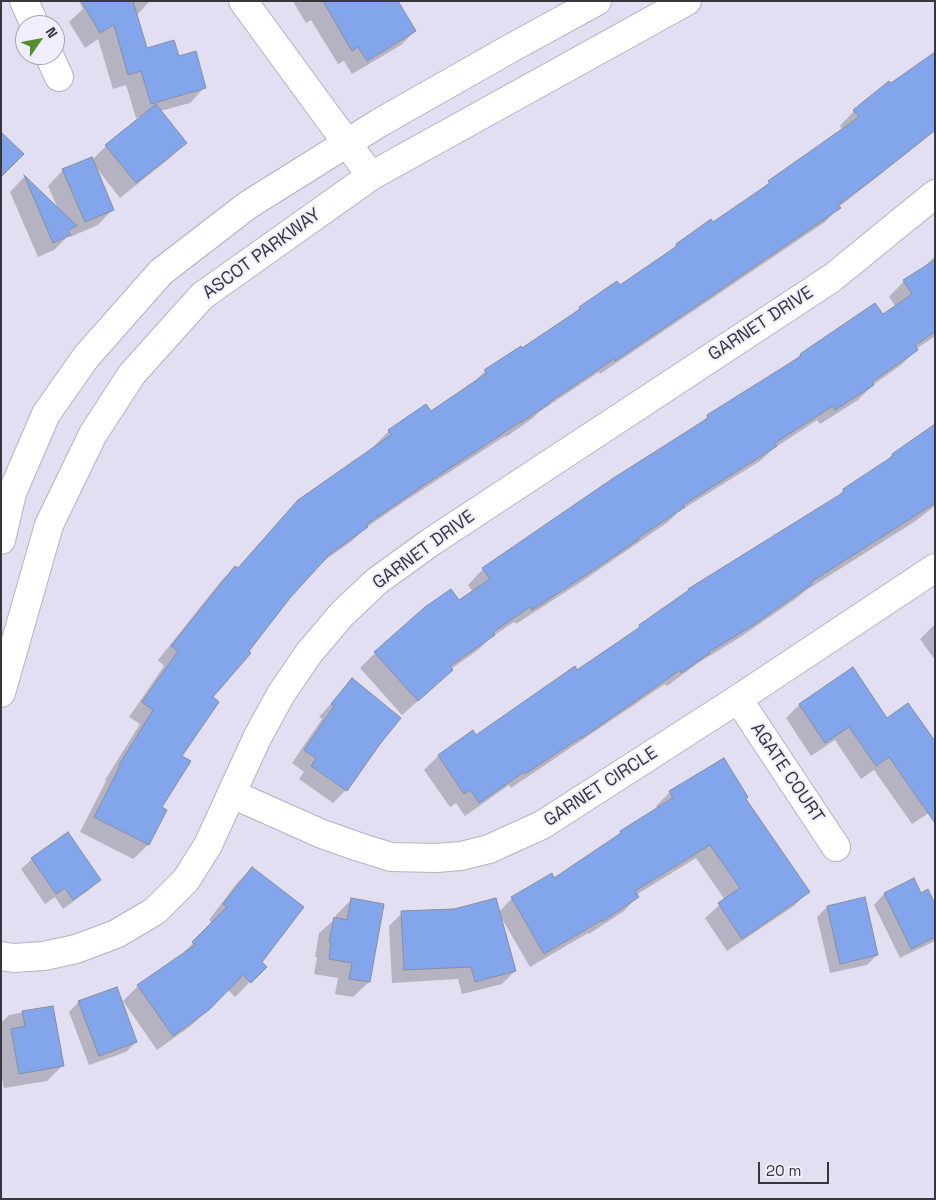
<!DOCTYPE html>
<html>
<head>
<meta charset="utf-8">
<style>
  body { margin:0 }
  #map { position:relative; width:936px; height:1200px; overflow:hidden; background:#e3dff2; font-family:"Space Grotesk",sans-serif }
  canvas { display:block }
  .frame { position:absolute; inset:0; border:2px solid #37363d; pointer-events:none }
  .north { position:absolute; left:15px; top:15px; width:50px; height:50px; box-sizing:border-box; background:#f0edfc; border:1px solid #a6a4b0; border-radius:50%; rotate:57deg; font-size:14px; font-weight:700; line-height:20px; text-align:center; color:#37363d }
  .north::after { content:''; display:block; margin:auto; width:18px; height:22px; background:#558e2b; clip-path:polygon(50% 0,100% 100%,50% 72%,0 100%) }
  .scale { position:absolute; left:758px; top:1162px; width:71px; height:22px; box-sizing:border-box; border:2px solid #37363d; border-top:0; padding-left:6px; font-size:15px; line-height:18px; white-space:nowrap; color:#37363d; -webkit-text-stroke:4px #f0edfc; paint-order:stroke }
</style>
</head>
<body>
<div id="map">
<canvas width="936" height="1200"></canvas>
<div class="frame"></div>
<div class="north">N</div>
<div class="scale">20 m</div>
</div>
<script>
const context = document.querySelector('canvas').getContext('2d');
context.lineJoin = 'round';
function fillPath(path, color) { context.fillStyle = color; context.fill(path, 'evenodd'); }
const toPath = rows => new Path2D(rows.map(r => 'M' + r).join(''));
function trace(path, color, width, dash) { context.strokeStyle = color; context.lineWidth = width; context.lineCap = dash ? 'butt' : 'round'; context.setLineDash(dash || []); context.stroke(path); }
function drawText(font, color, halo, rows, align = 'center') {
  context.font = font + ' "Space Grotesk",sans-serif'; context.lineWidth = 4; context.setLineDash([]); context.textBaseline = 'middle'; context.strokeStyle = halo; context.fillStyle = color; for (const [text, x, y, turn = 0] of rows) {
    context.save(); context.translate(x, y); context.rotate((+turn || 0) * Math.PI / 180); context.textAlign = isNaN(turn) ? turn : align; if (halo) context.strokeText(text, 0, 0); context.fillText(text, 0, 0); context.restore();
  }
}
fillPath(toPath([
  [79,1,150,1,136,16,146,49,178,58,205,87,190,103,160,111,185,143,170,158,120,198,95,166,113,209,98,225,70,237,69,235,54,250,38,257,10,192,24,177,58,209,48,186,63,170,92,160,106,146,143,116,136,118,126,85,113,89,98,39,85,48,69,22,83,9],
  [296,1,397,1,415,31,401,45,352,74,344,61,338,64,311,20,306,23,294,3],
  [935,54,935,131,839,207,825,222,600,374,599,372,539,412,533,418,506,437,505,436,408,499,364,529,352,541,318,565,289,597,211,698,180,756,161,808,165,810,148,845,133,859,80,832,106,781,105,780,140,724,129,717,164,666,158,660,221,581,235,567,237,569,284,516,376,448,374,446,389,431,426,406,430,413,471,385,485,371,520,348,522,350,569,318,580,308,620,287,665,257,676,245,711,221,713,224,758,193,769,182,843,130,840,126,854,111,889,82,891,84],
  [935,256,935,336,916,349,917,350,901,365,873,385,858,400,820,424,817,420,773,449,760,461,678,512,668,522,584,580,516,624,514,622,490,638,478,650,451,669,436,685,402,715,360,668,375,653,473,592,468,585,483,569,613,480,698,426,708,416,792,363,800,355,883,316,896,307,889,297,904,281,924,267],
  [935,428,935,506,914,522,805,591,797,598,739,638,698,663,667,686,665,684,511,788,509,785,465,816,456,803,450,807,424,770,438,756,473,732,476,736,577,671,632,634,640,626,682,597,689,590,836,498,844,490,882,465,892,455],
  [935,624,935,660,920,639],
  [853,669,935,809,912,824,874,770,861,779,835,740,811,756,786,718,799,705],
  [352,680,346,790,333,803,299,779,304,772,292,763,322,719,319,717],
  [723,759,745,799,808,892,794,906,727,951,705,918,725,900,696,858,636,895,637,897,624,911,589,934,588,933,530,967,501,917,515,971,502,984,462,994,458,979,392,983,389,926,402,913,499,912,512,898,554,879,610,842,621,832,658,809,656,806,670,792],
  [67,834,100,880,89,890,63,909,55,897,45,904,21,869,32,859],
  [252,868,260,962,265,967,235,997,228,990,192,1025,157,1050,123,1001,138,986,178,958,213,923,209,920,237,883],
  [914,880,921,894,935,907,935,941,900,958,874,905,884,894],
  [351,900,383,905,369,982,353,997,335,994,338,978,314,974,317,957,315,957,319,933,336,918,336,915],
  [827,907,877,955,867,965,830,973,817,917],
  [79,1002,136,1042,126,1052,89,1065,69,1012],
  [52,1007,62,1066,47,1081,4,1088,1,1073,1,1023,9,1015]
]), '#0003');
const building = toPath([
  [81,1,133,1,147,48,174,40,179,56,196,51,206,88,151,104,141,71,128,75,114,25,100,33,81,1],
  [323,1,398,1,416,31,367,61,358,47,352,51,323,1],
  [935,52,935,130,876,177,838,205,841,208,615,361,614,359,548,403,549,404,520,423,520,422,424,485,366,525,368,527,330,554,290,598,249,651,251,653,213,697,219,702,182,756,191,761,162,807,167,810,149,845,94,817,120,766,119,765,153,710,142,702,178,651,171,646,235,566,238,568,298,500,391,435,388,430,426,404,431,411,487,373,484,370,521,346,522,348,580,309,579,307,617,281,620,285,677,246,676,244,711,219,713,222,770,183,768,181,859,117,853,110,889,81,891,83,935,52],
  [156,104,187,143,136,183,105,145,156,104],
  [1,132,24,154,1,177,1,132],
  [92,157,114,210,85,222,62,169,92,157],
  [24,175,77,226,68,230,71,235,53,243,24,175],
  [935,260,935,332,915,345,918,350,872,382,874,385,835,410,833,406,775,443,777,446,683,505,685,507,638,538,639,539,601,565,532,610,530,607,493,632,495,635,450,666,453,670,418,701,374,652,425,607,451,589,459,600,490,579,482,568,612,479,708,418,707,415,801,356,800,354,875,303,883,314,912,294,903,280,935,260],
  [935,424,935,503,811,582,812,584,755,624,709,652,710,653,681,673,680,670,582,738,581,737,525,774,524,772,479,803,470,790,464,794,438,755,473,730,476,735,575,666,577,670,640,627,639,625,689,590,688,589,844,492,843,489,893,456,892,454,935,424],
  [853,667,887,718,908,703,935,741,935,823,889,757,876,766,849,727,825,743,799,704,853,667],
  [352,678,401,718,380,744,347,791,311,766,316,758,304,750,334,706,331,704,352,678],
  [724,758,748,797,746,799,810,892,742,939,718,903,740,888,710,845,635,891,639,897,603,921,602,920,544,954,511,897,552,873,554,878,621,833,620,831,673,798,669,791,724,758],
  [68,832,101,880,73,900,65,888,56,894,31,858,68,832],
  [252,867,304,907,262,962,267,967,251,983,243,975,209,1010,173,1036,137,985,195,945,192,942,227,907,223,904,252,867],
  [914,878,921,893,928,889,935,904,935,937,911,949,884,893,914,878],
  [865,897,878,955,840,964,827,906,865,897],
  [351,898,384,904,370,982,349,979,352,963,329,959,331,942,329,942,334,917,347,920,351,898],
  [496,898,516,971,475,982,471,967,404,970,401,911,454,909,496,898],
  [117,987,137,1042,99,1056,78,1001,117,987],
  [53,1006,64,1066,19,1074,11,1029,25,1026,22,1011,53,1006]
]);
fillPath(building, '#82a5ec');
trace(building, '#868e9f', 1);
const minor = toPath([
  [24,1,35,25],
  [243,1,371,176],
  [49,55,59,77],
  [738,699,836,847],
  [232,794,322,834,359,847,391,857,436,858,461,856,489,849,542,825,738,699,935,568],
  [1,956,14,958,44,956,76,949,116,934,155,911,186,880,208,845,257,738,281,694,309,653,342,614,377,581,431,542,832,278,935,194]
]);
const major = toPath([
  [1,540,12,493,46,414,86,357,161,272,248,205,379,123,513,47,597,1],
  [1,693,49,525,93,434,132,374,202,296,371,176,687,1]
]);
trace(minor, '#b5b1c3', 30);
trace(major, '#b5b1c3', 30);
trace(minor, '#fff', 28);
trace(major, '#fff', 28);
drawText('18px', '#37363d', '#f0edfc', [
  ["ASCOT PARKWAY",262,254,-36],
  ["GARNET DRIVE",761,324,-33],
  ["GARNET DRIVE",424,550,-36],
  ["AGATE COURT",787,773,56],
  ["GARNET CIRCLE",601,787,-33]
]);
</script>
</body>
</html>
